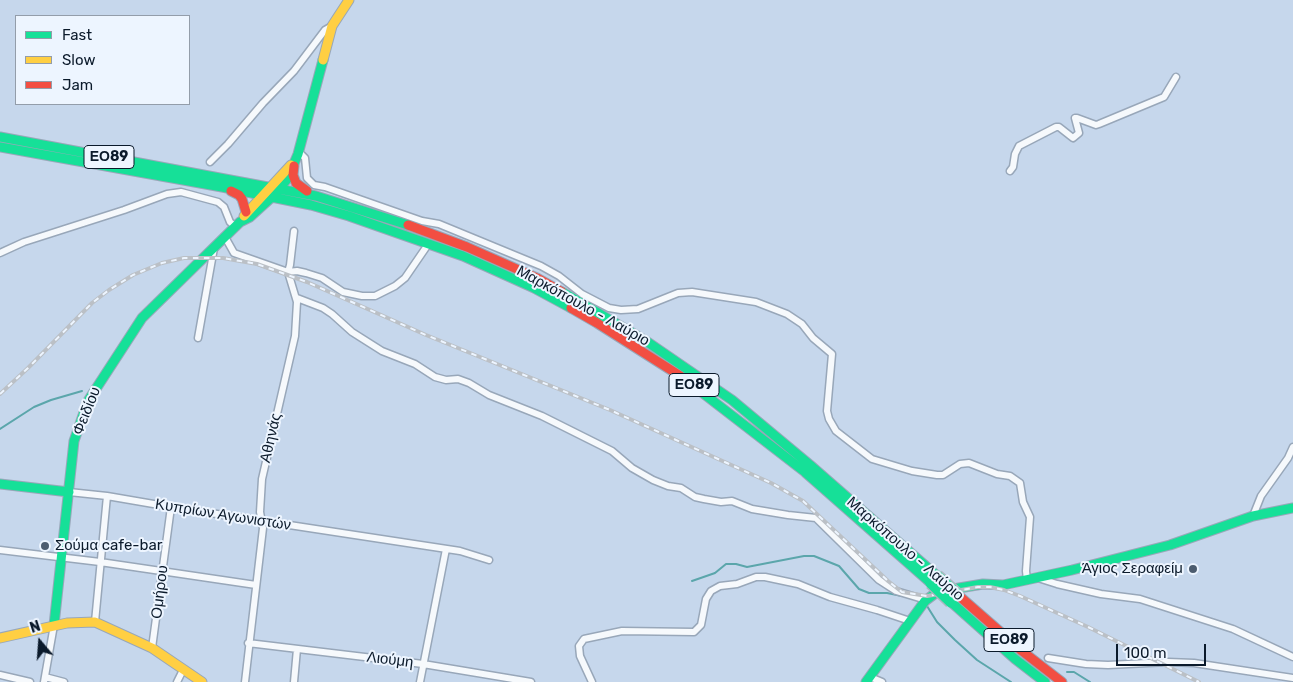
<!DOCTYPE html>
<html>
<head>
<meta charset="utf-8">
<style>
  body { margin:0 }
  #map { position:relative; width:1293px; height:682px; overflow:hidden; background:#c6d7ec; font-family:Rubik,sans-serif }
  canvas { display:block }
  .legend { position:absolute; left:15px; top:15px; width:175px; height:90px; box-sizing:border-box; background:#edf5ff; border:1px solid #939daa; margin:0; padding:6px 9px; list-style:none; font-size:15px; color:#0b1a2b }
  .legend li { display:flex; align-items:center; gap:10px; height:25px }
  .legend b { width:25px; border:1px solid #939daa }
  .north { position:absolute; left:15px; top:617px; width:50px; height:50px; -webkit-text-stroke:4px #edf5ff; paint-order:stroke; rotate:342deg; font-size:14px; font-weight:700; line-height:20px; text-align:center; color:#0b1a2b }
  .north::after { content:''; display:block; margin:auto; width:18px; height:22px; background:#0b1a2b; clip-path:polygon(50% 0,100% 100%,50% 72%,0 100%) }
  .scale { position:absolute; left:1116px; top:644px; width:90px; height:22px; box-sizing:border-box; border:2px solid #0b1a2b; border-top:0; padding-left:6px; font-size:15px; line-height:18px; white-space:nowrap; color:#0b1a2b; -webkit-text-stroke:4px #edf5ff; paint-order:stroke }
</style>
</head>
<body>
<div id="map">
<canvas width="1293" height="682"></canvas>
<ul class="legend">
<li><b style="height:6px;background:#16e098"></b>Fast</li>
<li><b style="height:6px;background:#ffcf43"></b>Slow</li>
<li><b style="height:6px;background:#f24e42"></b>Jam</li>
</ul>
<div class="north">N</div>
<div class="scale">100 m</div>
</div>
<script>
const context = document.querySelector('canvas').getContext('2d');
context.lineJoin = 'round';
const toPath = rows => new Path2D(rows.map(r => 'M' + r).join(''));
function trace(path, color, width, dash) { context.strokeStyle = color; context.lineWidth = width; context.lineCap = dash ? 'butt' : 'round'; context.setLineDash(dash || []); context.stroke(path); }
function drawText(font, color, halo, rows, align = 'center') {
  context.font = font + ' Rubik,sans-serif'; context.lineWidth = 4; context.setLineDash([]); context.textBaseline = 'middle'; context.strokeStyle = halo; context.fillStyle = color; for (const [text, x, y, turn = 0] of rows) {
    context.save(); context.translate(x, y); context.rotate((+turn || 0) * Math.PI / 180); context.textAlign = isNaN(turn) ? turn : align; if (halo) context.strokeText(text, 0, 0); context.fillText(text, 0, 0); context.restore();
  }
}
trace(toPath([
  [0,429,34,407,51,400,82,391],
  [692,581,715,573,726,564,736,564,747,567,804,556,814,556,839,566,859,589,869,593,887,593,902,596],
  [927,606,937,622,955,640,977,660,1011,682],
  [1067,672,1074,672,1090,682]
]), '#5ba6ab', 2);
const street = toPath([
  [298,154,302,155,305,158,307,178,314,185,325,187,422,221,439,224,541,266,559,276,582,294,609,308,621,310,638,309,678,293,692,292,756,302,787,314,802,324,813,338,832,354,827,411,829,419,836,431,872,459,912,471,937,475,943,475,960,464,969,463,997,474,1010,476,1020,483,1023,502,1030,517,1026,571,1027,580],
  [210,162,228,144,263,103,294,71,325,30,332,26],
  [1010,171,1013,167,1015,154,1019,146,1056,127,1059,127,1073,138,1079,133,1075,118,1077,118,1096,125,1099,124,1164,97,1176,77],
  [294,231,290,265,288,272,297,271,306,273,322,278,343,292,362,296,375,296,395,286,405,278,429,243],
  [225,237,234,253,288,272,297,302,295,336,262,479,260,512,263,528,245,682],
  [0,253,24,242,124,210,167,194,181,192,218,202,224,207,230,222,236,227],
  [297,298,323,308,332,314,352,332,382,351,415,364,435,377,446,380,458,379,469,383,489,395,542,416,612,451,632,468,653,480,668,486,681,488,695,497,704,499,721,502,732,501,752,509,788,515,816,518,879,580,896,591,926,600],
  [198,338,214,248],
  [69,492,107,496,171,507,460,551,489,560],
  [1253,516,1261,496,1288,458,1293,447],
  [0,550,100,562,256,585],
  [1038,578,1057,584,1101,594,1140,599,1233,629,1293,657],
  [95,622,107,496],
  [248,643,423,664,531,682],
  [152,648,171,507],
  [1048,658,1086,664,1108,665,1168,662,1194,663,1293,678],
  [0,675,30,682],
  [45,677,64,682],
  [870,677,882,682],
  [44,682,54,625],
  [177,682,183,670],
  [294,682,297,649],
  [420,682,446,549],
  [592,682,580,656,579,646,584,639,622,631,694,632,701,625,706,599,711,591,720,586,737,584,756,577,765,577,798,584,830,597,877,610,910,621]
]);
const fast = toPath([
  [0,137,316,196,408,225],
  [0,147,222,187,311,205,349,216,463,256,534,288,571,308],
  [562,292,646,341,732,400,810,465,937,576],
  [682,377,805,472,931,583],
  [0,484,69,492],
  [953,589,983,584,1003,585,1072,570,1170,545,1253,516,1293,508],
  [951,602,1015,659,1045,682],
  [54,625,74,441,88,401,142,318,240,222,250,217,272,197,288,178,298,154,323,60],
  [866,682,925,601,933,595]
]);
const slow = toPath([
  [323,60,332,26,349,0],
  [244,216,291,165],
  [0,638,67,623,95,622,152,648,202,682]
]);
const jam = toPath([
  [294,166,293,175,296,183,307,191],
  [231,191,239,195,242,199,246,212],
  [408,225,467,247,537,278,562,292],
  [571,308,597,323,682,377],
  [958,595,1022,651,1062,682]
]);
trace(street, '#98a7b9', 9);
trace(fast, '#98a7b9', 11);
trace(slow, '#98a7b9', 11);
trace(jam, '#98a7b9', 11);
trace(street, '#f6f9fc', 6);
trace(fast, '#16e098', 9);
trace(slow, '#ffcf43', 9);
trace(jam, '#f24e42', 9);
const rail = toPath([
  [0,394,28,368,92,303,109,290,133,275,162,263,184,258,223,258,257,264,307,282,426,335,610,410,771,483,803,501,888,581,902,592,927,596,978,587,990,587,1004,590,1020,596,1088,627,1199,682]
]);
trace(rail, '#bbc0c6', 4);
trace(rail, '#edf5ff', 2, [5.5]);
const fastBridge = toPath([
  [937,576,958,595],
  [931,583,951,602]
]);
trace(fastBridge, '#acb6c1', 14, []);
trace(fastBridge, '#16e098', 11);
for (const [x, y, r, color] of [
  [45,546,5,"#4c5c6f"],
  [1193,569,5,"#4c5c6f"]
]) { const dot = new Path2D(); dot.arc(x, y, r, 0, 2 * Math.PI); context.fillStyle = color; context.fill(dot); trace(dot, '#edf5ff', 2); }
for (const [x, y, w] of [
  [109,157,50],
  [694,385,50],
  [1009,640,50]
]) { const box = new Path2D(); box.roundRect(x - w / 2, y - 11.5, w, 23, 4); context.fillStyle = '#edf5ff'; context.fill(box); trace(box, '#0b1a2b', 1); }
drawText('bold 14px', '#0b1a2b', null, [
  ["ΕΟ89",109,157],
  ["ΕΟ89",694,385],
  ["ΕΟ89",1009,640]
]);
drawText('15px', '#0b1a2b', '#edf5ff', [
  ["Μαρκόπουλο - Λαύριο",583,306,29],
  ["Φειδίου",87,411,-68],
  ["Αθηνάς",271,438,-77],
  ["Κυπρίων Αγωνιστών",223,515,9],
  ["Μαρκόπουλο - Λαύριο",905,549,41],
  ["Ομήρου",160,592,-83],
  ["Λιούμη",390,660,7]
]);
drawText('15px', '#0b1a2b', '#edf5ff', [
  ["Σούμα cafe-bar",55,546],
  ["Άγιος Σεραφείμ",1183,569,"right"]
], 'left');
</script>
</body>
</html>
